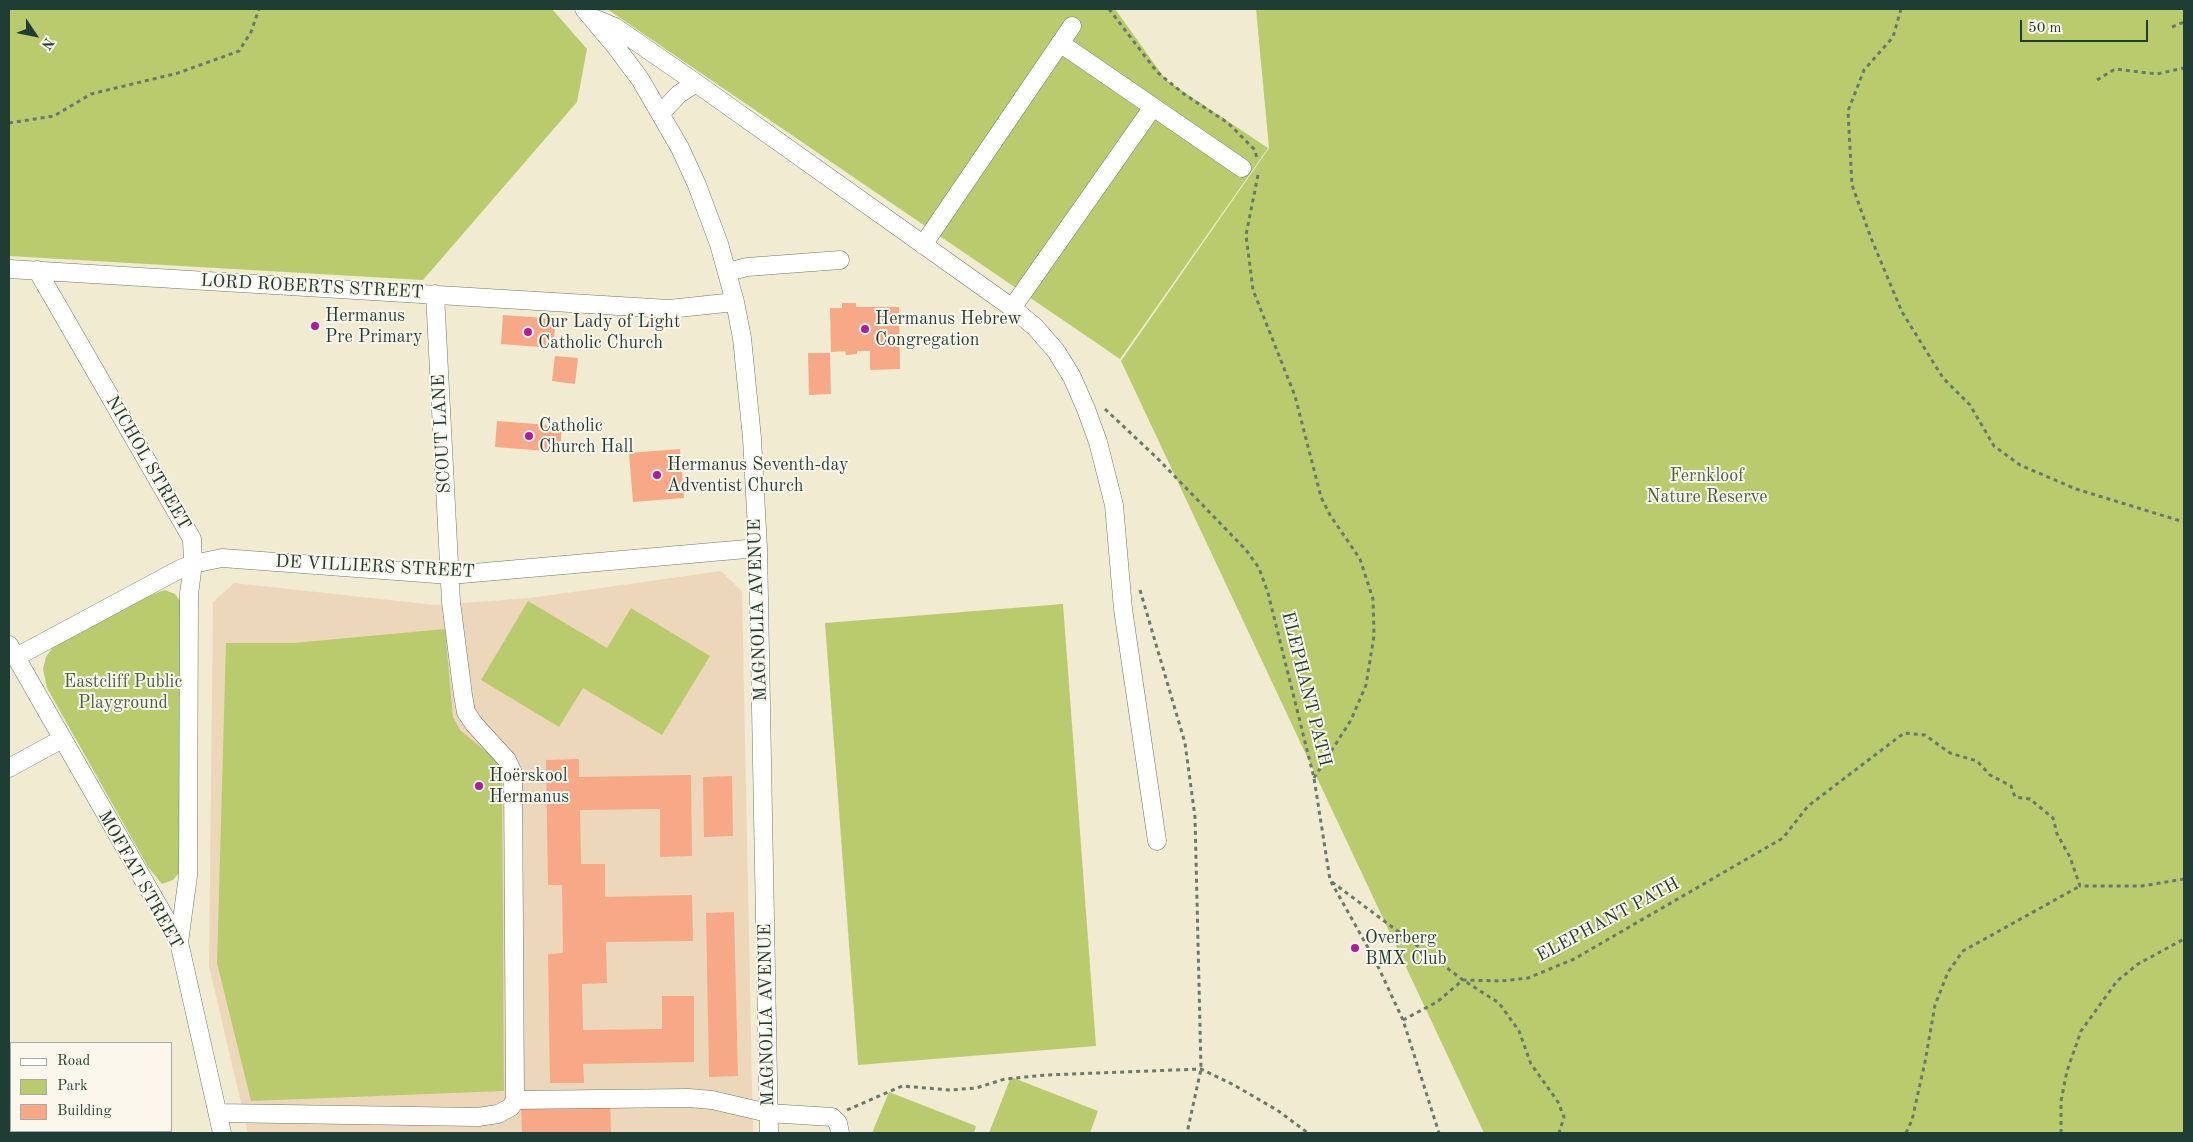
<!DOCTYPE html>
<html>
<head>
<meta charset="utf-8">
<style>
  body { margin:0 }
  #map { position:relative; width:2193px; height:1142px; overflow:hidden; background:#f1ebd2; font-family:"Old Standard TT",serif }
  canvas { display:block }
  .frame { position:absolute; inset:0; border:10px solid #1f3d34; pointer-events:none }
  .legend { position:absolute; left:10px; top:1042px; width:162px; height:90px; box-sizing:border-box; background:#fbf7ec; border:1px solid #a3ada2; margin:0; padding:6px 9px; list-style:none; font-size:15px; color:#1f3d34 }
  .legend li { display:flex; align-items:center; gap:10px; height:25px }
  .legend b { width:25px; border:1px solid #a3ada2 }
  .north { position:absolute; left:10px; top:10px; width:50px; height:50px; -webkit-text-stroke:4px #fbf7ec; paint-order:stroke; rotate:124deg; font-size:14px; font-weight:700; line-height:20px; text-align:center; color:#1f3d34 }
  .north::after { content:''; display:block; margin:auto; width:18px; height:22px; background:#1f3d34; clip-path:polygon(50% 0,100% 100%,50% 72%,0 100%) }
  .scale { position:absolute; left:2020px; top:20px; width:128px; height:22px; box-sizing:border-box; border:2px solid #1f3d34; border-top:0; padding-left:6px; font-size:15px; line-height:18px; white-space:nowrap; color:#1f3d34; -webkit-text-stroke:4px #fbf7ec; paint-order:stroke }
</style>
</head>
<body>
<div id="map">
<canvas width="2193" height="1142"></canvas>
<div class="frame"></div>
<ul class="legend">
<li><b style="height:6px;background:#fff"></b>Road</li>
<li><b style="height:14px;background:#bacb6e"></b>Park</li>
<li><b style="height:14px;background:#f7a887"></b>Building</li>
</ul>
<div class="north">N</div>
<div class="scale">50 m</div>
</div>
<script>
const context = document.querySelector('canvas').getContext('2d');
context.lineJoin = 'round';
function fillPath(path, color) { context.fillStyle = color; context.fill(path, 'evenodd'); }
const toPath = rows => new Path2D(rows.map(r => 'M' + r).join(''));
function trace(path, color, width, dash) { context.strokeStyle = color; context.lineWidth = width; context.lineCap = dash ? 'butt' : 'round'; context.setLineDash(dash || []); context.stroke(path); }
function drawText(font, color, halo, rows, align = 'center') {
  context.font = font + ' "Old Standard TT",serif'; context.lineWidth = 4; context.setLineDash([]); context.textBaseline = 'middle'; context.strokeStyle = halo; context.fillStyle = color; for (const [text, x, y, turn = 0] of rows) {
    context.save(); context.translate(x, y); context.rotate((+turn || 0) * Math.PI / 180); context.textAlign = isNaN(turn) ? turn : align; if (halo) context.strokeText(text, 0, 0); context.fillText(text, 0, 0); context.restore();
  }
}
fillPath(toPath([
  [721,571,742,591,753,1133,248,1133,209,966,213,602,234,583,435,605,530,598]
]), '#edd7bb');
fillPath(toPath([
  [9,9,552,9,587,49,577,102,423,280,9,256],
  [607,9,1115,9,1166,80,1268,148,1120,359],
  [1256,9,2184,9,2184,1133,1484,1133,1121,361,1269,148],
  [165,590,175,594,180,601,183,843,179,873,173,880,162,884,148,867,47,688,43,669,46,657,55,644,150,595],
  [528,601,607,648,631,608,710,656,662,735,583,688,559,727,481,680],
  [1063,604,1096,1046,858,1065,825,623],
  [445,629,453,717,460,730,494,758,502,772,504,1091,251,1101,217,963,226,643,293,643],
  [1011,1077,1098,1111,1090,1133,989,1133],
  [889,1092,976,1126,974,1133,872,1133]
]), '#bacb6e');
fillPath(toPath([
  [842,303,856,303,856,307,899,307,900,369,870,370,870,351,857,351,857,354,846,355,845,351,831,352,830,308,842,308],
  [503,315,556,319,553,348,501,344],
  [808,353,830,353,831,394,809,395],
  [555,356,578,358,575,384,552,381],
  [497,421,562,426,560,452,495,447],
  [680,449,684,498,633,502,629,453],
  [579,759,579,777,691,775,692,856,660,857,660,809,580,810,581,864,605,864,605,897,692,895,693,941,606,942,607,983,582,984,583,1030,662,1029,662,996,694,996,694,1062,583,1064,584,1083,550,1083,548,954,563,953,562,885,548,885,546,760],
  [732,776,733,836,704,837,703,777],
  [734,912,738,1076,709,1077,706,913],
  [610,1100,611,1133,522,1133,521,1105]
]), '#f7a887');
const minor = toPath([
  [584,9,616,47,640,79,680,148,697,185,719,244,735,302,742,338,752,438,758,548,769,1133],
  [596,19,615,27,696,83,1011,307,1035,327,1056,351,1072,377,1086,409,1098,442,1114,505,1123,609,1157,841],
  [1060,43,1242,168],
  [661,113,679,94,696,83],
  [923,245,1072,26],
  [9,269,669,309,735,302],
  [37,270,192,539,193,564,189,594,188,876,179,942],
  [728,272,747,267,840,260],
  [1012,308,1153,107],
  [9,645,179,942,222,1133],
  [16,657,180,569,193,564,222,558,450,575,758,548],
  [9,768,62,739],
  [515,1100,689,1098,712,1100,768,1113,832,1117,838,1123,840,1133],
  [9,1110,11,1120],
  [218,1113,478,1117,498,1114,511,1107,515,1100,513,773,507,760,474,724,466,712,463,695,451,602,435,294]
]);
trace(minor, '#687a6b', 19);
trace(toPath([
  [1109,9,1157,72,1184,94,1228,123,1255,150,1257,159],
  [1901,9,1893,37,1864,70,1848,111,1852,185,1871,238,1902,312,1943,378,1970,405,1994,446,2020,465,2076,489,2184,522],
  [2172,27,2184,22],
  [2097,80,2115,69,2157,74,2184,68],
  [9,123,54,116,91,94,178,73,239,51,251,32,259,9],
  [1258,175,1246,235,1253,290,1295,396,1321,497,1330,515,1360,559,1373,599,1374,636,1366,685,1351,720,1314,778],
  [1105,409,1157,458,1246,550,1259,568,1268,593,1314,778,1330,880,1375,960,1403,1020,1439,1133],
  [1140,590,1185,743,1195,817,1201,1069,1187,1133],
  [1332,882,1463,980,1499,1003,1519,1031,1531,1064,1558,1102,1564,1117,1559,1133],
  [1403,1020,1437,1002,1463,980,1501,981,1528,978,1574,959,1783,838,1808,806,1904,733,1925,735,1950,753,1977,761,1990,775,2011,786,2015,797,2030,799,2053,818,2057,834,2070,857,2080,886,2142,886,2184,879],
  [847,1110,902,1086,950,1090,976,1088,1005,1079,1046,1075,1201,1069,1232,1084,1277,1110,1308,1133],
  [1906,1133,1912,1120,1925,1062,1935,1005,1948,972,1963,951,2080,886],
  [2061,1133,2061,1101,2067,1071,2081,1031,2117,981,2138,964,2184,939]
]), '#687a6b', 3, [4, 4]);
trace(minor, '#fff', 18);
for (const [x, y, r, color] of [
  [315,326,5,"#b5179e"],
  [865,329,5,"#b5179e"],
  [528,332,5,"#b5179e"],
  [529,436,5,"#b5179e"],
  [657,475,5,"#b5179e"],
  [479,786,5,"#b5179e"],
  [1355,948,5,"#b5179e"]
]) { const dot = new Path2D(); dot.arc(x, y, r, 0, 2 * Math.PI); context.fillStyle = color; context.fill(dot); trace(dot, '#fbf7ec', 2); }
drawText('18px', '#1f3d34', '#fbf7ec', [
  ["LORD ROBERTS STREET",312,287,3],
  ["SCOUT LANE",442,434,-93],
  ["NICHOL STREET",148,463,60],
  ["DE VILLIERS STREET",375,567,3],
  ["MAGNOLIA AVENUE",758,610,-92],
  ["ELEPHANT PATH",1306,689,76],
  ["MOFFAT STREET",140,880,61],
  ["ELEPHANT PATH",1608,920,-28],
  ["MAGNOLIA AVENUE",767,1015,-91]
]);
drawText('18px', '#1f3d34', '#fbf7ec', [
  ["Hermanus",325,316],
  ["Pre Primary",325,337],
  ["Hermanus Hebrew",875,319],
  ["Congregation",875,340],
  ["Our Lady of Light",538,322],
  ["Catholic Church",538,343],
  ["Catholic",539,426],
  ["Church Hall",539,447],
  ["Hermanus Seventh-day",667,465],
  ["Adventist Church",667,486],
  ["Hoërskool",489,776],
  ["Hermanus",489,797],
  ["Overberg",1365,938],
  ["BMX Club",1365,959]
], 'left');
drawText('18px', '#466042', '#fbf7ec', [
  ["Fernkloof",1707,476],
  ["Nature Reserve",1707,497],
  ["Eastcliff Public",123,682],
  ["Playground",123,703]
]);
</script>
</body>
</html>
